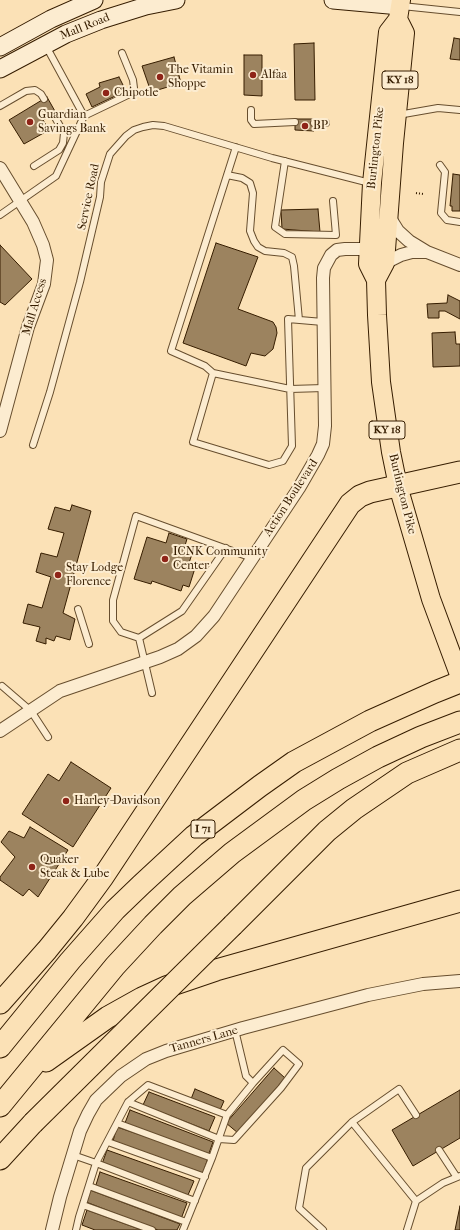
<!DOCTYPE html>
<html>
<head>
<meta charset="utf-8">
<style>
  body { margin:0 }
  canvas { display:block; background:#fbe1b6 }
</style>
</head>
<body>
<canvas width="460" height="1230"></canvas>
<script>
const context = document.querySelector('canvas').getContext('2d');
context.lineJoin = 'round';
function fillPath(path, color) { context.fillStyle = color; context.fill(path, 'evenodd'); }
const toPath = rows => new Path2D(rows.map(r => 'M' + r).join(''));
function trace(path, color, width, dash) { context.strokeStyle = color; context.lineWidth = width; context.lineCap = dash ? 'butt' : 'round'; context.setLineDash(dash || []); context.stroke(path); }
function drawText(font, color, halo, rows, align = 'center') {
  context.font = font + ' "IM FELL French Canon",serif'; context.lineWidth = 4; context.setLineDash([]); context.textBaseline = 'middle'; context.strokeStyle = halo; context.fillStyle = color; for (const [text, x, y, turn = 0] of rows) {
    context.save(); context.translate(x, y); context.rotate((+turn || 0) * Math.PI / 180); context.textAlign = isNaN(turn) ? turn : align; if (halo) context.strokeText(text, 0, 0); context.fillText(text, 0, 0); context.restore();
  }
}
const building = toPath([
  [454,38,460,39,460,60,450,59,454,38],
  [314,43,315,100,295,100,294,44,314,43],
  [244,55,262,55,262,96,244,95,244,55],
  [174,57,181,83,151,92,142,66,174,57],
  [119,77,126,91,92,107,86,94,100,87,99,83,119,77],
  [47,97,56,113,43,120,49,130,24,144,9,120,47,97],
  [295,119,314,119,314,131,295,130,295,119],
  [453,174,460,175,460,211,452,211,452,206,450,206,453,174],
  [318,209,320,232,282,229,281,210,318,209],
  [216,243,258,257,238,309,273,322,276,327,277,333,273,349,265,356,251,353,246,366,183,343,216,243],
  [0,245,32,279,5,305,0,302,0,245],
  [448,295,460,301,460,319,445,311,439,311,439,318,428,318,427,304,447,303,448,295],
  [455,332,456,344,460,344,460,366,433,367,432,333,455,332],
  [72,505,91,511,63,613,75,619,70,640,56,636,54,641,46,638,46,644,36,641,40,627,23,623,28,604,42,608,51,577,36,572,41,553,57,557,64,533,48,529,55,507,70,511,72,505],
  [169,533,187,539,183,552,192,554,189,563,196,565,189,587,183,585,181,591,152,581,151,584,134,579,147,537,166,543,169,533],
  [71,762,111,788,73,847,22,814,48,774,59,781,71,762],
  [30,827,68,850,38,897,29,889,23,896,0,880,0,877,15,857,1,842,9,831,24,838,30,827],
  [274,1068,285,1078,238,1133,226,1123,274,1068],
  [195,1089,224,1101,220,1110,191,1099,195,1089],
  [460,1090,460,1138,413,1166,392,1130,460,1090],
  [149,1092,215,1117,209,1131,143,1105,149,1092],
  [130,1110,213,1142,208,1156,125,1123,130,1110],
  [117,1127,208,1158,203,1173,113,1141,117,1127],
  [107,1150,194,1181,188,1195,102,1164,107,1150],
  [100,1172,187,1203,181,1219,95,1188,100,1172],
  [90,1190,180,1224,177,1230,158,1230,86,1202,90,1190],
  [460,1206,460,1230,455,1230,460,1206],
  [87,1210,142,1230,95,1230,82,1225,87,1210]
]);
fillPath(building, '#9c835f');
trace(building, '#361d00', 1);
const lane = toPath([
  [402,6,460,12],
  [0,106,26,91,35,90,41,94,44,99],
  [251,110,251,120,254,124,295,122],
  [398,115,438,108,460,110],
  [84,116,132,93,134,88,133,80,122,53],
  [314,123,326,123],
  [236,147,171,351,205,366,213,373,193,442,269,465,283,461,292,446,288,319,323,322],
  [285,161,275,227,285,234,336,235,333,201],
  [440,165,445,172,441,213,447,220,460,222],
  [34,166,59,150,63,143,64,133,53,114],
  [227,175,242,178,250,183,253,193,250,231,254,241,258,247,265,251,284,253,292,257,294,266,299,320],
  [0,215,56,176,84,116,46,46],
  [213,373,290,389,324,388],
  [33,445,50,392,80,282,100,197,101,182,110,154,126,136,134,130,143,127,153,125,164,126,272,158,370,183],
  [78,609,89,644],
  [139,638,182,611,226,548],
  [2,686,31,711,48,737],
  [152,693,139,638,121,632,113,621,113,600,136,516,252,558],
  [128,1102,219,1139,234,1140,281,1088,299,1064,283,1050,253,1083,246,1076,235,1030],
  [352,1122,399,1089,416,1115],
  [117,1123,212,1158],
  [108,1142,205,1177],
  [439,1150,456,1176],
  [73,1155,96,1163,128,1102,148,1085,227,1115],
  [89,1186,186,1222],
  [83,1205,152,1230],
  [76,1230,79,1217,96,1163,195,1201],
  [183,1230,212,1158,227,1115,253,1083],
  [323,1230,299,1208,306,1168,352,1122,416,1201],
  [407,1230,416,1201,443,1183,460,1176]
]);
const street = toPath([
  [0,168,33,222,43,245,47,260,44,284,28,327,0,431],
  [388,215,398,231,409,241,427,252,460,265],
  [385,263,401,255,412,252,427,252],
  [0,731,60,691,160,657,178,649,196,636,214,616,299,488,318,455,323,444,325,426,323,278,324,268,331,255,337,250,345,249,368,249],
  [52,1230,60,1197,80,1131,88,1114,96,1100,121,1076,146,1059,166,1051,243,1028,368,995,423,984,460,981]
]);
const secondary = toPath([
  [333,0,400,6],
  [0,47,51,19,94,0],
  [0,69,66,34,101,20,146,6,176,0]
]);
const primary = toPath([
  [401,0,398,19,388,32,372,183,368,264,376,280,377,315,381,382,391,452,398,486,431,599,460,677],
  [376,280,385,263,394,143,405,33,398,19]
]);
const highway = toPath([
  [233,925,327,831,354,809,407,773,460,750],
  [0,1003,47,950,73,918,103,877,350,504,360,496,370,492,460,472],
  [0,1047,70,961,115,910,141,885,194,836,260,786,294,762,370,721,435,692,460,682],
  [46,1061,108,1017,142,998,166,987,216,970,460,901],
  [0,1106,115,966,153,925,182,896,232,853,304,800,338,779,378,757,421,737,460,722],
  [0,1159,33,1123]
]);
trace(lane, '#674e2e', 8);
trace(street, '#674e2e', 14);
trace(secondary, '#361d00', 19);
trace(primary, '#361d00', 20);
trace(highway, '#361d00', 23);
trace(toPath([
  [416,193,423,194]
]), '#361d00', 2, [1, 2]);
trace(lane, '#fcecd0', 6);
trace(street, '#fcecd0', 12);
trace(secondary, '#fcecd0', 17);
trace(primary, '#fbe1b6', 18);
trace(highway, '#fbe1b6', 21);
const highwayBridge = toPath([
  [33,1123,233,925]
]);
trace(highwayBridge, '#361d00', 23, []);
trace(highwayBridge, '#fbe1b6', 21);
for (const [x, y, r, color] of [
  [253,75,4,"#8f2418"],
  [160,77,4,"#8f2418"],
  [106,93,4,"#8f2418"],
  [30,122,4,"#8f2418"],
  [305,126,4,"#8f2418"],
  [165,559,4,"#8f2418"],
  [58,575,4,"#8f2418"],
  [66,801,4,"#8f2418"],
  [32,867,4,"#8f2418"]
]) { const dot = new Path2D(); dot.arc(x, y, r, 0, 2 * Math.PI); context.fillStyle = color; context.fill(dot); trace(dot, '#fcecd0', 1.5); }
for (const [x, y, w] of [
  [400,80,36],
  [387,430,36],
  [203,829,24]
]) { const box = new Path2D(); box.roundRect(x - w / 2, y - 9, w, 18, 3); context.fillStyle = '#fcecd0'; context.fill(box); trace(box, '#361d00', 1); }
drawText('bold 11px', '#361d00', null, [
  ["KY 18",400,80],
  ["KY 18",387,430],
  ["I 71",203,829]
]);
drawText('12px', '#361d00', '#fcecd0', [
  ["Mall Road",85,27,-22],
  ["Burlington Pike",376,148,-84],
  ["Service Road",89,197,-78],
  ["Mall Access",35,307,-73],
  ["Burlington Pike",402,494,76],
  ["Action Boulevard",291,498,-57],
  ["Tanners Lane",204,1040,-16]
]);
drawText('12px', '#361d00', '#fcecd0', [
  ["The Vitamin",168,70],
  ["Shoppe",168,84],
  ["Alfaa",261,75],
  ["Chipotle",114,93],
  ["Guardian",38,115],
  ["Savings Bank",38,129],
  ["BP",313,126],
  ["ICNK Community",173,552],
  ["Center",173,566],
  ["Stay Lodge",66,568],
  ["Florence",66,582],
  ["Harley-Davidson",74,801],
  ["Quaker",40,860],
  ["Steak & Lube",40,874]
], 'left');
</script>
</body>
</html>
